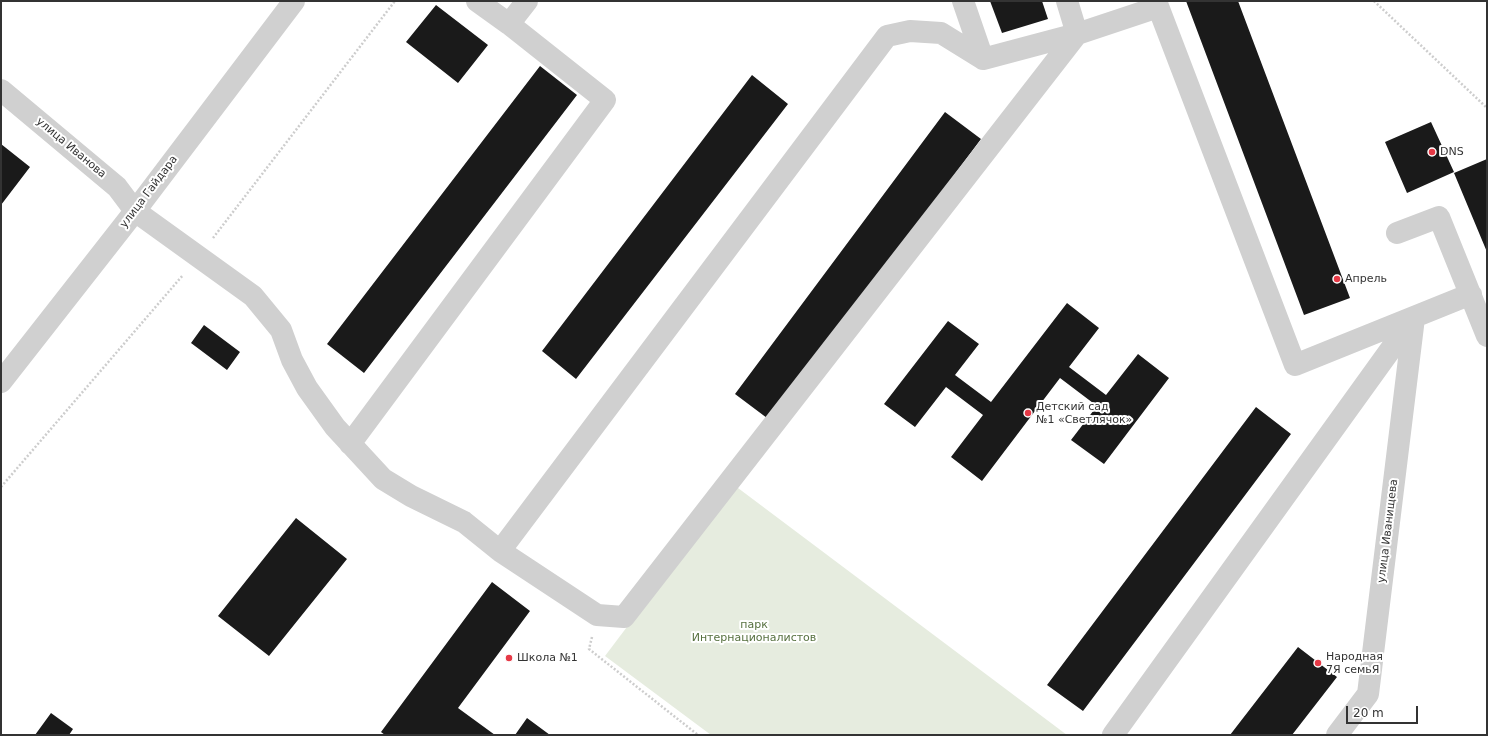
<!DOCTYPE html>
<html>
<head>
<meta charset="utf-8">
<style>
  body { margin:0 }
  #map { position:relative; width:1488px; height:736px; overflow:hidden; background:#fff; font-family:"DejaVu Sans",sans-serif }
  canvas { display:block }
  .frame { position:absolute; inset:0; border:2px solid #333; pointer-events:none }
  .scale { position:absolute; left:1346px; top:706px; width:72px; height:18px; box-sizing:border-box; border:2px solid #333; border-top:0; padding-left:5px; font-size:12px; line-height:14px; white-space:nowrap; color:#333; -webkit-text-stroke:3px #fff; paint-order:stroke }
</style>
</head>
<body>
<div id="map">
<canvas width="1488" height="736"></canvas>
<div class="frame"></div>
<div class="scale">20 m</div>
</div>
<script>
const context = document.querySelector('canvas').getContext('2d');
context.lineJoin = 'round';
function fillPath(path, color) { context.fillStyle = color; context.fill(path, 'evenodd'); }
const toPath = rows => new Path2D(rows.map(r => 'M' + r).join(''));
function trace(path, color, width, dash) { context.strokeStyle = color; context.lineWidth = width; context.lineCap = dash ? 'butt' : 'round'; context.setLineDash(dash || []); context.stroke(path); }
function drawText(font, color, halo, rows, align = 'center') {
  context.font = font + ' "DejaVu Sans",sans-serif'; context.lineWidth = 4; context.setLineDash([]); context.textBaseline = 'middle'; context.strokeStyle = halo; context.fillStyle = color; for (const [text, x, y, turn = 0] of rows) {
    context.save(); context.translate(x, y); context.rotate((+turn || 0) * Math.PI / 180); context.textAlign = isNaN(turn) ? turn : align; if (halo) context.strokeText(text, 0, 0); context.fillText(text, 0, 0); context.restore();
  }
}
fillPath(toPath([
  [734,485,1067,735,711,735,605,656]
]), '#e6ecdf');
fillPath(toPath([
  [990,1,1042,1,1048,19,1002,33],
  [1186,1,1238,1,1350,298,1304,315],
  [436,5,488,45,458,83,406,42],
  [540,66,577,95,364,373,327,344],
  [752,75,788,104,576,379,542,351],
  [945,112,981,139,771,421,735,394],
  [1431,122,1454,172,1407,193,1385,142],
  [1,144,30,167,1,205],
  [1487,159,1487,252,1454,173],
  [1067,303,1099,328,1069,367,1106,395,1138,354,1169,378,1104,464,1071,440,1097,406,1060,378,982,481,951,457,983,415,946,387,915,427,884,404,948,321,979,344,955,375,991,402],
  [204,325,240,352,227,370,191,343],
  [1256,407,1291,434,1083,711,1047,685],
  [296,518,347,559,269,656,218,616],
  [492,582,530,611,458,708,495,735,385,735,381,732],
  [1298,647,1337,677,1292,735,1230,735],
  [51,713,73,729,69,735,35,735],
  [527,718,550,735,515,735]
]), '#1a1a1a');
trace(toPath([
  [1374,1,1487,108],
  [213,238,395,1],
  [1,487,183,275],
  [592,637,589,649,698,735]
]), '#cdcdcd', 2.5, [2, 2]);
trace(toPath([
  [477,1,509,24,527,1],
  [963,1,983,59],
  [1156,1,1295,365,1471,294],
  [1,90,117,187,135,211,253,296,281,330,292,360,307,388,335,427,383,479,411,496,464,522,500,551,597,615,624,617,1077,34,1158,7],
  [1397,233,1439,217,1487,336],
  [1,382,135,211,294,1],
  [350,444,605,100,509,24],
  [500,551,887,36,910,31,941,33,983,59,1077,34,1067,1],
  [1113,735,1414,317],
  [1337,735,1368,694,1414,318]
]), '#d0d0d0', 22);
for (const [x, y, r, color] of [
  [1432,152,4,"#e63946"],
  [1337,279,4,"#e63946"],
  [1028,413,4,"#e63946"],
  [509,658,4,"#e63946"],
  [1318,663,4,"#e63946"]
]) { const dot = new Path2D(); dot.arc(x, y, r, 0, 2 * Math.PI); context.fillStyle = color; context.fill(dot); trace(dot, '#fff', 1.5); }
drawText('11px', '#333', '#fff', [
  ["улица Иванова",71,148,40],
  ["улица Гайдара",149,192,-53],
  ["улица Иванищева",1388,531,-83]
]);
drawText('11px', '#333', '#fff', [
  ["DNS",1440,152],
  ["Апрель",1345,279],
  ["Детский сад",1036,407],
  ["№1 «Светлячок»",1036,420],
  ["Народная",1326,657],
  ["7Я семьЯ",1326,670],
  ["Школа №1",517,658]
], 'left');
drawText('11px', '#56703f', '#fff', [
  ["парк",754,625],
  ["Интернационалистов",754,638]
]);
</script>
</body>
</html>
